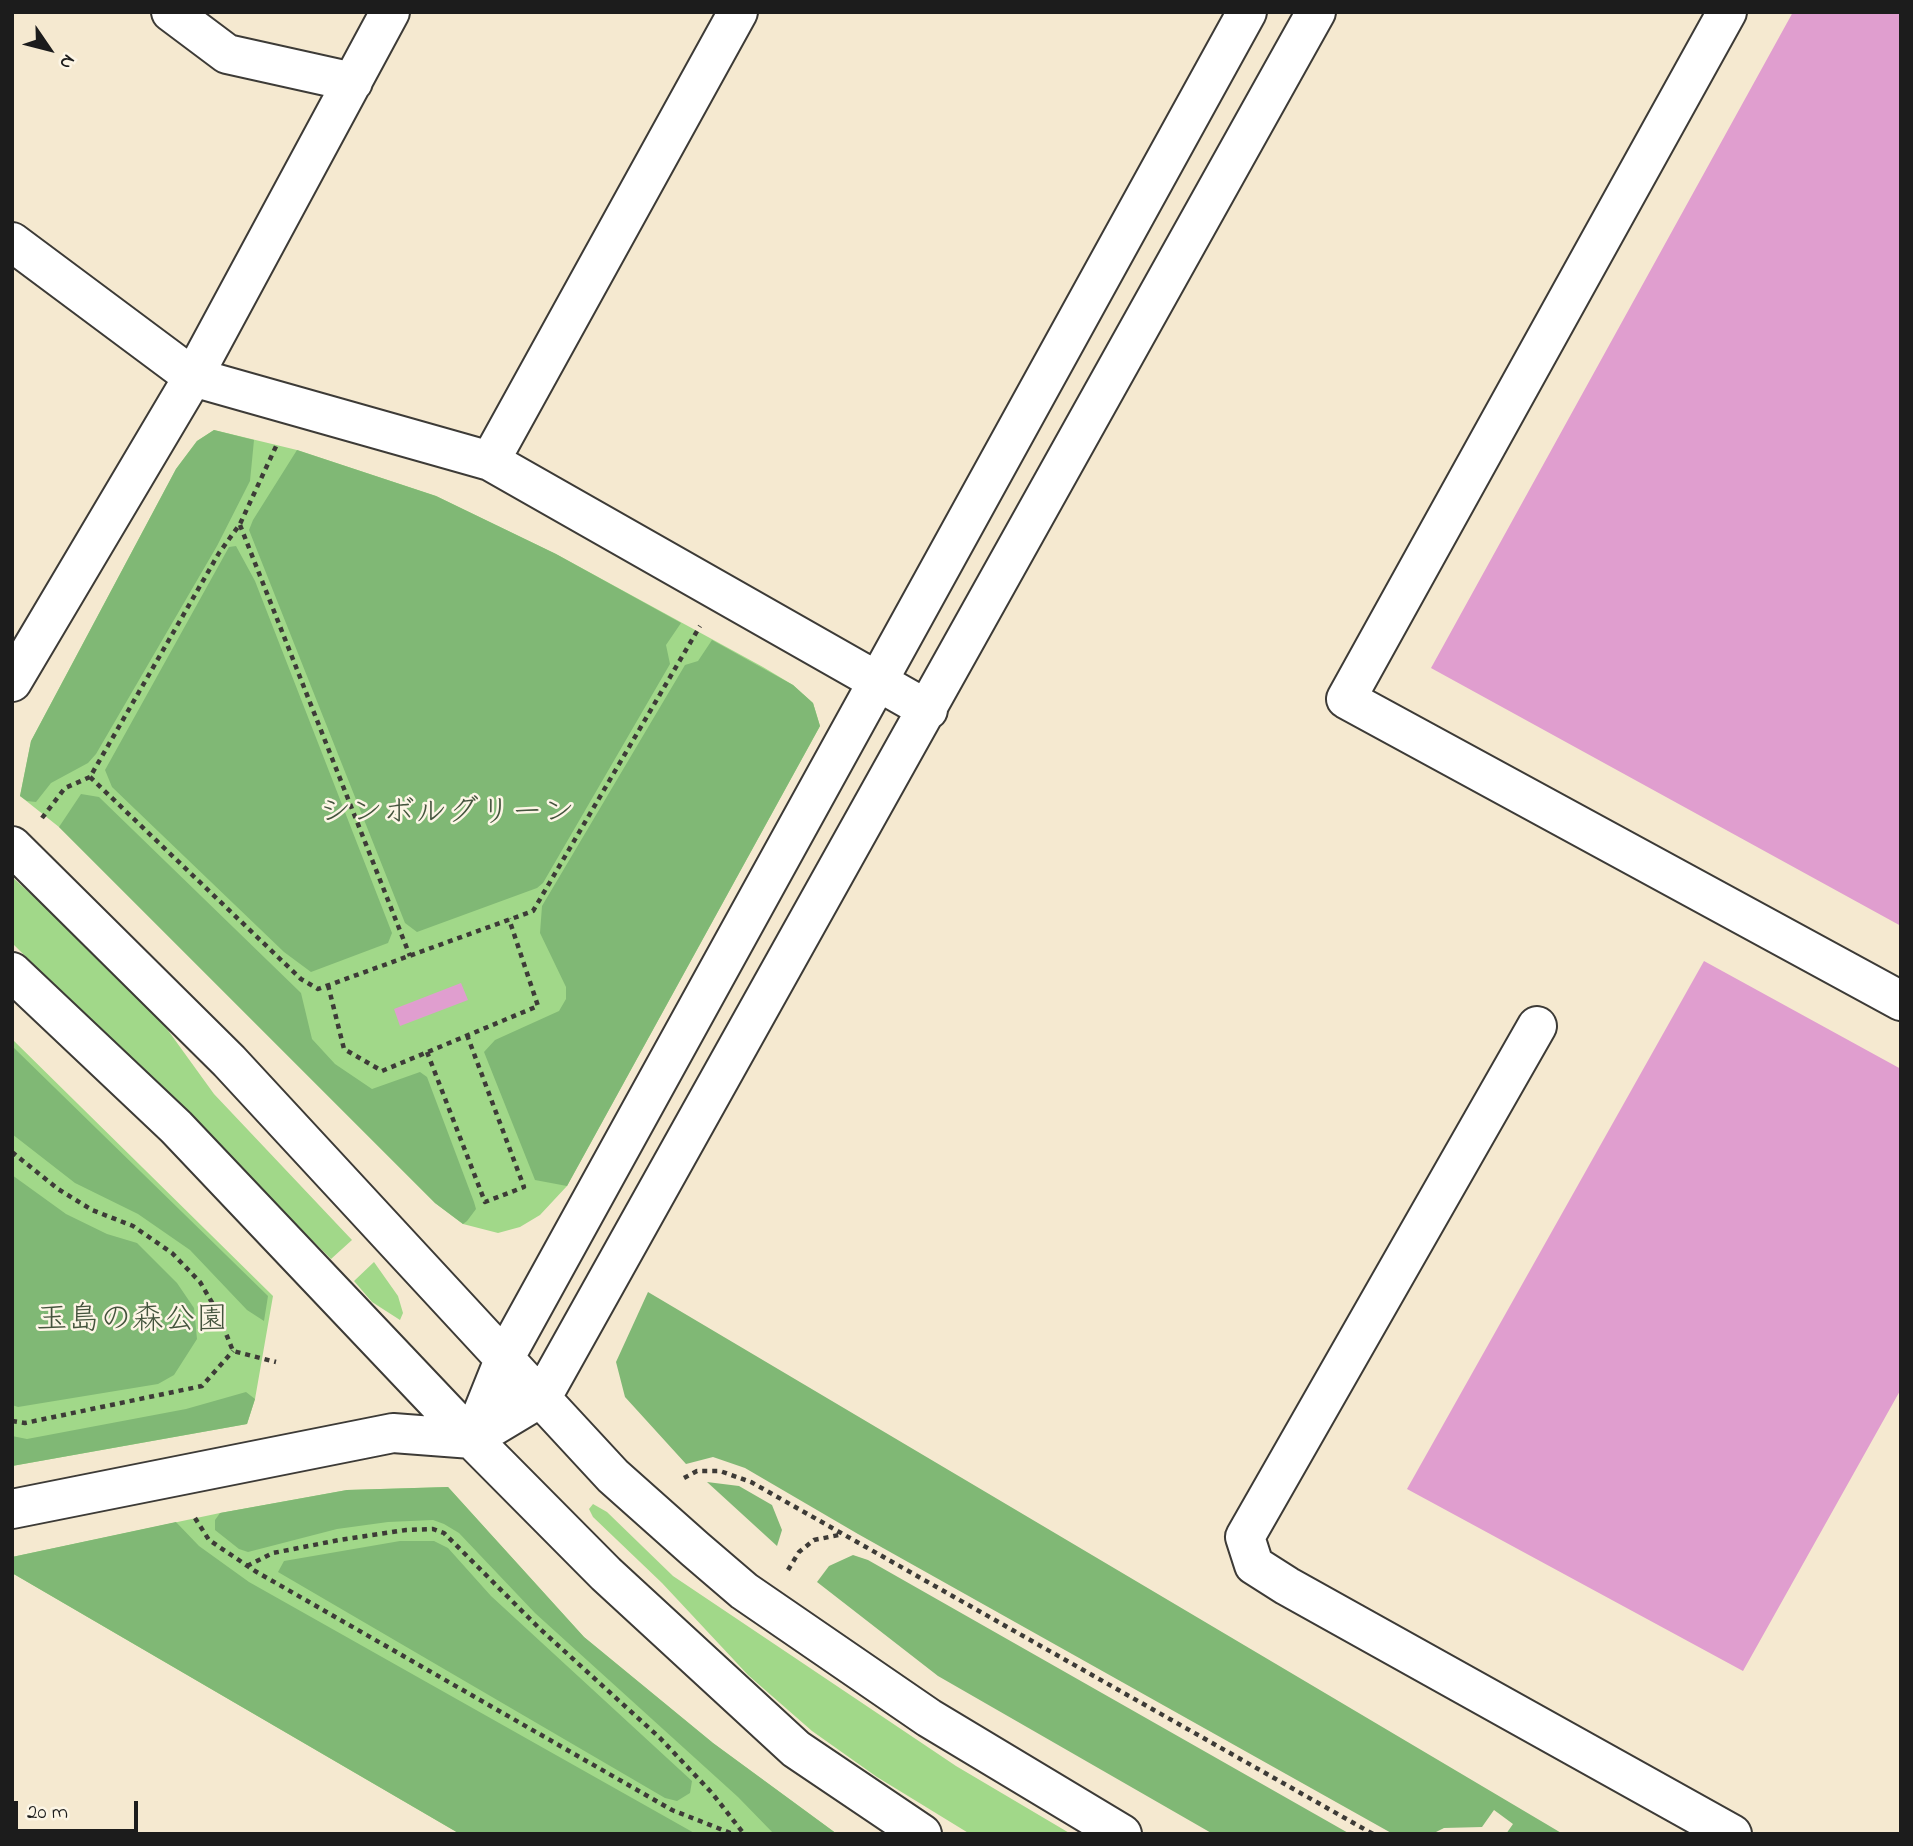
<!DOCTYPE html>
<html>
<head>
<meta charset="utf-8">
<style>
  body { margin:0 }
  #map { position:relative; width:1913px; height:1846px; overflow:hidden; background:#f5e9d0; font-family:"Indie Flower",sans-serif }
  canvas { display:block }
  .frame { position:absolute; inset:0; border:14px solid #1c1c1c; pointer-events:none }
  .north { position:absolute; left:14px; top:14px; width:70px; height:70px; -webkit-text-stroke:5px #fcf5e5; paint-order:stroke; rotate:125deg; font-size:19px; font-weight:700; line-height:28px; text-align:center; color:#1c1c1c }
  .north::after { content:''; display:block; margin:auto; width:24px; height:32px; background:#1c1c1c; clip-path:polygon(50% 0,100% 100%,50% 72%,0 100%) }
  .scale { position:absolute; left:14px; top:1801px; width:124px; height:32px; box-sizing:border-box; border:4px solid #1c1c1c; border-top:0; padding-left:9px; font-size:21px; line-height:24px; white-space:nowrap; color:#1c1c1c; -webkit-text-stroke:5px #fcf5e5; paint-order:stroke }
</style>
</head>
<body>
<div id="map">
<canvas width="1913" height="1846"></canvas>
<div class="frame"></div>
<div class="north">N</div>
<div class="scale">20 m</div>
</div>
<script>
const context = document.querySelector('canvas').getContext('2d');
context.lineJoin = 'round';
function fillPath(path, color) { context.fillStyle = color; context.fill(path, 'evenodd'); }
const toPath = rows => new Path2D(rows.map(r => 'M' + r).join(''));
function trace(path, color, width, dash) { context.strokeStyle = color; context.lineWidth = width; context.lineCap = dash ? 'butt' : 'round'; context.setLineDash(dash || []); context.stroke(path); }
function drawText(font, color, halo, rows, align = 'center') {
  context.font = font + ' "Indie Flower","Klee One",sans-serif'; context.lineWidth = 5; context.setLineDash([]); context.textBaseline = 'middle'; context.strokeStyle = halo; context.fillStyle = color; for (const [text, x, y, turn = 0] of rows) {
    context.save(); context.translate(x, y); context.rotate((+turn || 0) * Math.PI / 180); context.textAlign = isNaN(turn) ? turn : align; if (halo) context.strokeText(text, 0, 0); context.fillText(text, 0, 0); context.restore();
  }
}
fillPath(toPath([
  [214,430,297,450,436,496,556,554,763,667,793,685,813,703,820,726,567,1186,540,1215,520,1227,498,1233,463,1224,435,1203,59,827,20,796,31,741,176,469,197,441],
  [12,877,141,993,214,1094,352,1240,331,1259,12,943],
  [12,1039,273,1296,255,1399,247,1424,12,1466],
  [374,1262,398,1296,403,1313,400,1320,372,1302,354,1281],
  [448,1487,584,1637,713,1743,837,1834,460,1834,12,1573,12,1557,220,1513,347,1490],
  [593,1504,607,1512,673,1576,956,1766,1071,1834,970,1834,877,1777,812,1731,748,1675,662,1583,593,1517,589,1509]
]), '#a1d889');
fillPath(toPath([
  [214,430,254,440,250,481,217,546,96,754,88,763,51,783,36,802,27,801,20,796,31,741,176,469,197,441],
  [297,450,436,496,556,554,681,623,666,645,670,664,543,883,537,888,417,932,405,923,249,530,253,520],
  [236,546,255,581,392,933,388,943,311,972,284,952,112,787,105,770,229,547],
  [712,640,793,685,813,703,820,726,567,1186,535,1180,484,1052,495,1040,559,1011,566,999,566,987,540,933,542,906,685,665,698,661],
  [81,794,99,797,301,993,312,1039,335,1064,372,1089,420,1072,427,1077,474,1202,476,1209,467,1221,463,1224,435,1203,59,827],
  [12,1046,268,1296,264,1321,247,1310,190,1250,138,1214,75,1183,12,1134],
  [12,1175,66,1214,107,1234,137,1243,177,1283,194,1308,197,1339,174,1375,158,1384,18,1407,12,1405],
  [648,1292,1563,1834,1506,1834,1513,1824,1494,1810,1482,1827,1444,1828,1432,1834,1393,1834,858,1534,745,1468,713,1457,686,1464,625,1397,616,1362],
  [246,1392,255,1399,247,1424,12,1466,12,1436,27,1439,186,1409],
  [707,1482,739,1486,772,1505,782,1530,777,1546],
  [448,1487,584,1637,713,1743,837,1834,774,1834,738,1797,535,1613,459,1533,444,1524,433,1520,388,1522,337,1529,248,1552,239,1549,215,1530,215,1520,220,1513,347,1490],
  [176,1522,199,1546,249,1582,696,1834,460,1834,12,1573,12,1557],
  [400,1541,434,1541,448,1548,491,1596,692,1781,690,1793,677,1801,665,1798,278,1572,284,1561],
  [853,1555,868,1560,1350,1834,1213,1834,938,1676,817,1582,829,1566]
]), '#80b875');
fillPath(toPath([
  [1793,12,1901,12,1901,926,1431,668],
  [1704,961,1901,1069,1901,1389,1743,1671,1407,1489],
  [461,983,468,1000,400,1026,394,1009]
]), '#e09ecf');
const minor = toPath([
  [171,12,227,54,353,82],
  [1727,12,1346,699,1901,1001],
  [12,242,193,377,490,461,928,710],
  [490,461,738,12],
  [12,682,193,377,390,12],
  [12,846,229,1061,613,1476,695,1549,744,1591,929,1718,1122,1834],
  [12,972,176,1127,472,1439,606,1574,796,1749,922,1834],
  [1537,1026,1245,1537,1254,1565,1287,1586,1732,1834],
  [472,1439,505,1357,1247,12],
  [12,1509,393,1433,472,1439,542,1397,1316,12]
]);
trace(minor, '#3d3b37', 42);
trace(toPath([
  [240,525,410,956],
  [90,777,301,979,318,989,533,911,700,626],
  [42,818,65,788,90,777,219,553,240,524,278,442],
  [328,985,344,1049,382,1071,538,1006,509,919],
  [427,1052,485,1202,524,1187,467,1035],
  [12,1152,58,1189,92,1210,133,1226,172,1253,200,1282,217,1311,233,1351,276,1362],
  [12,1421,25,1423,202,1386,233,1351],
  [684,1478,697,1471,720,1471,751,1482,1373,1834],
  [195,1518,209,1540,255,1571,672,1810,733,1834],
  [247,1566,273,1553,339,1540,406,1530,433,1529,444,1533,539,1628,660,1738,712,1793,744,1834],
  [788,1570,799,1552,814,1540,839,1535]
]), '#3d3b37', 4.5, [5, 5]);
trace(minor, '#fff', 38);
drawText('32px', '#44543d', '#fcf5e5', [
  ["シンボルグリーン",447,816],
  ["玉島の森公園",132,1323]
]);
</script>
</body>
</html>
